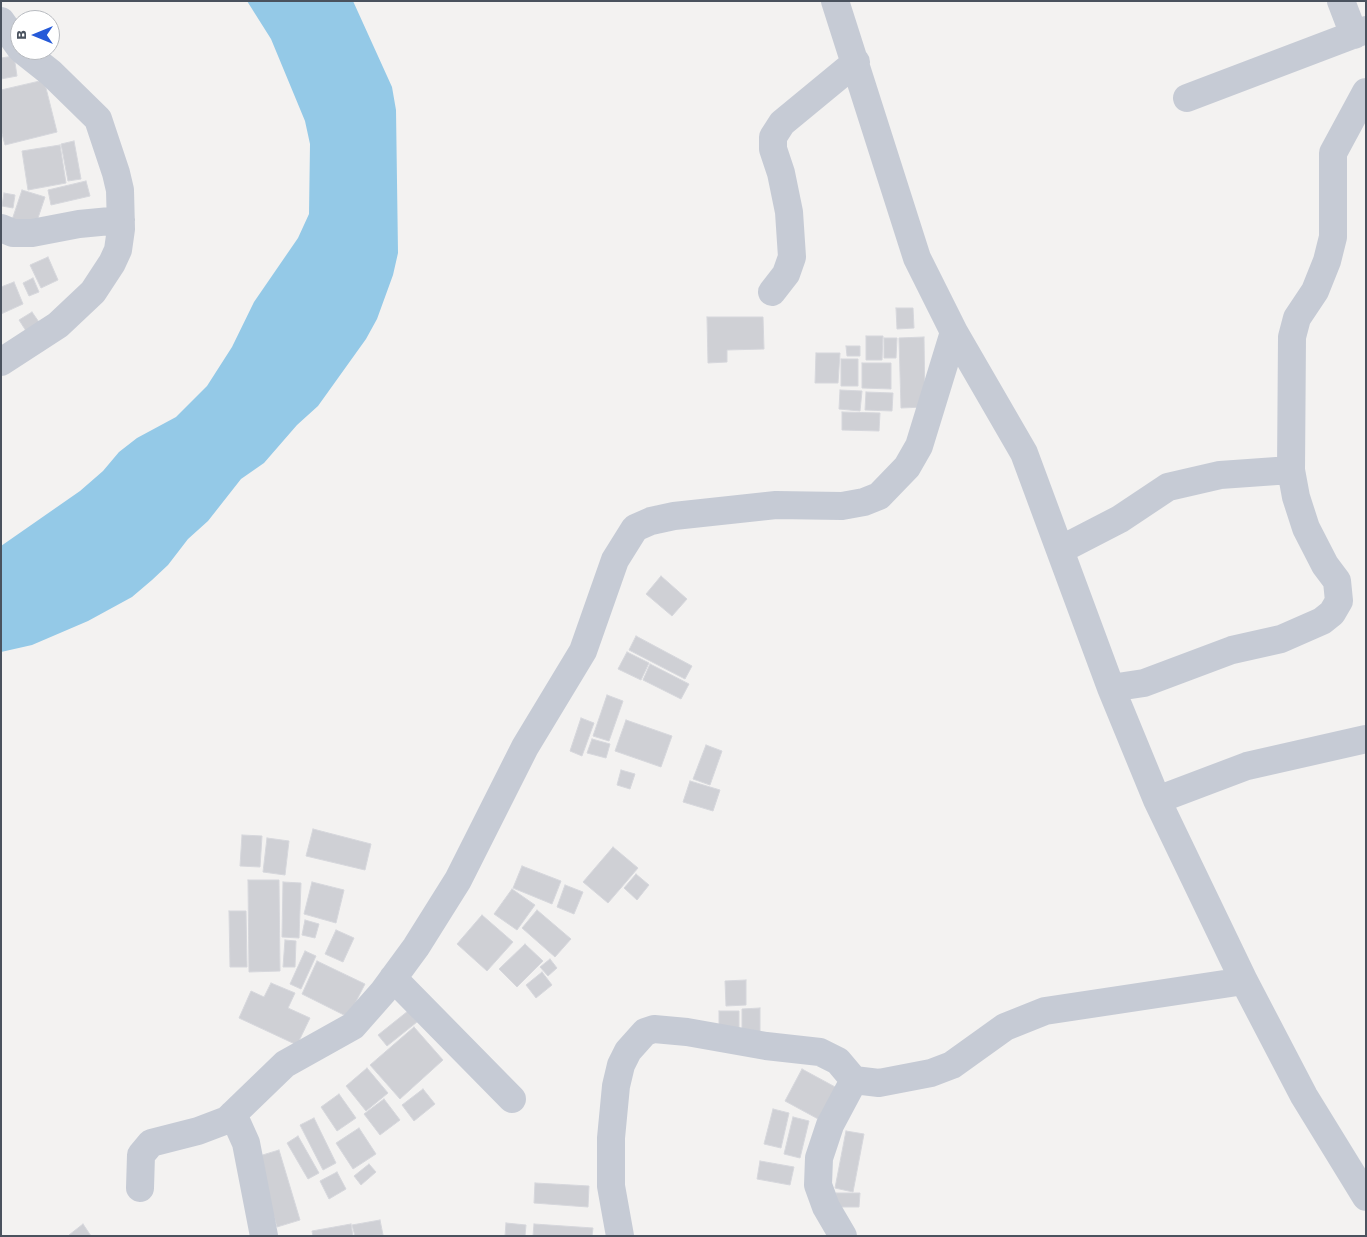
<!DOCTYPE html>
<html>
<head>
<meta charset="utf-8">
<style>
  body { margin:0 }
  #map { position:relative; width:1367px; height:1237px; overflow:hidden; background:#f3f2f1; font-family:"Work Sans",sans-serif }
  canvas { display:block }
  .frame { position:absolute; inset:0; border:2px solid #4a525e; pointer-events:none }
  .north { position:absolute; left:10px; top:10px; width:50px; height:50px; box-sizing:border-box; background:#fff; border:1px solid #b7babf; border-radius:50%; rotate:270deg; font-size:14px; font-weight:700; line-height:20px; text-align:center; color:#4a525e }
  .north::after { content:''; display:block; margin:auto; width:18px; height:22px; background:#265ad8; clip-path:polygon(50% 0,100% 100%,50% 72%,0 100%) }
</style>
</head>
<body>
<div id="map">
<canvas width="1367" height="1237"></canvas>
<div class="frame"></div>
<div class="north">B</div>
</div>
<script>
const context = document.querySelector('canvas').getContext('2d');
context.lineJoin = 'round';
function fillPath(path, color) { context.fillStyle = color; context.fill(path, 'evenodd'); }
const toPath = rows => new Path2D(rows.map(r => 'M' + r).join(''));
function trace(path, color, width, dash) { context.strokeStyle = color; context.lineWidth = width; context.lineCap = dash ? 'butt' : 'round'; context.setLineDash(dash || []); context.stroke(path); }
fillPath(toPath([
  [247,1,353,1,392,87,396,110,398,253,393,275,377,319,366,339,318,406,297,425,264,463,241,479,208,521,188,539,168,565,152,580,132,597,88,621,32,645,1,652,1,546,80,491,103,471,119,452,137,438,176,417,207,386,232,347,254,302,298,238,309,214,310,144,305,121,271,39]
]), '#94c9e7');
const building = toPath([
  [14,56,17,76,1,79,1,58,14,56],
  [44,80,57,132,5,145,1,130,1,90,44,80],
  [74,141,81,179,68,181,61,144,74,141],
  [60,145,66,183,28,190,22,151,60,145],
  [86,181,90,196,51,205,48,190,86,181],
  [22,190,45,197,35,227,12,220,22,190],
  [4,193,15,195,13,208,2,206,4,193],
  [48,257,58,280,41,288,30,265,48,257],
  [33,278,39,292,29,296,23,283,33,278],
  [14,282,23,304,1,314,1,287,14,282],
  [896,308,913,308,914,328,897,329,896,308],
  [32,312,41,325,28,334,19,320,32,312],
  [707,317,763,317,764,349,727,350,727,362,708,363,707,317],
  [866,336,883,336,882,360,866,360,866,336],
  [924,337,925,407,901,408,899,338,924,337],
  [884,338,897,338,896,358,884,358,884,338],
  [846,346,860,346,860,356,847,356,846,346],
  [816,353,840,353,838,383,815,383,816,353],
  [841,359,858,359,858,386,841,386,841,359],
  [862,363,891,363,891,389,862,388,862,363],
  [840,390,862,391,860,411,839,409,840,390],
  [866,392,893,393,892,411,865,410,866,392],
  [842,412,880,413,879,431,842,430,842,412],
  [661,576,687,599,672,616,646,594,661,576],
  [636,636,692,666,685,679,629,650,636,636],
  [627,652,649,663,641,680,618,669,627,652],
  [650,664,689,684,681,699,643,680,650,664],
  [607,695,623,701,609,741,593,736,607,695],
  [581,718,594,723,582,756,570,751,581,718],
  [626,720,672,736,661,767,615,751,626,720],
  [592,739,610,744,606,758,587,753,592,739],
  [706,745,722,751,710,785,693,779,706,745],
  [621,770,635,774,630,789,617,785,621,770],
  [690,781,720,790,713,811,683,802,690,781],
  [313,829,371,844,365,870,306,856,313,829],
  [242,835,262,836,260,867,240,866,242,835],
  [267,838,289,841,285,875,263,872,267,838],
  [613,847,638,868,608,903,583,882,613,847],
  [522,866,561,881,552,904,513,888,522,866],
  [636,874,649,885,637,900,624,888,636,874],
  [248,880,279,880,280,971,249,972,248,880],
  [283,882,301,883,299,938,282,937,283,882],
  [312,882,344,890,336,923,304,914,312,882],
  [565,885,583,892,574,914,557,907,565,885],
  [512,889,535,905,517,930,494,914,512,889],
  [537,910,571,939,555,957,522,928,537,910],
  [229,911,246,911,247,967,230,967,229,911],
  [482,915,513,942,487,971,457,944,482,915],
  [305,920,319,924,315,938,302,935,305,920],
  [336,930,354,938,343,962,325,954,336,930],
  [285,940,296,941,295,967,283,967,285,940],
  [525,944,543,961,517,987,499,969,525,944],
  [305,951,316,956,301,989,290,984,305,951],
  [550,959,557,968,548,976,540,967,550,959],
  [317,961,365,984,348,1017,302,994,317,961],
  [542,972,552,985,536,998,526,985,542,972],
  [746,980,746,1005,726,1006,725,981,746,980],
  [271,983,295,993,288,1008,310,1018,297,1045,239,1018,251,991,264,997,271,983],
  [760,1008,760,1035,742,1035,742,1009,760,1008],
  [408,1011,417,1022,387,1046,378,1035,408,1011],
  [719,1011,739,1011,739,1032,719,1032,719,1011],
  [414,1027,443,1060,400,1099,370,1065,414,1027],
  [367,1068,388,1093,366,1111,346,1086,367,1068],
  [802,1069,837,1088,820,1120,785,1101,802,1069],
  [423,1089,435,1104,414,1121,402,1105,423,1089],
  [339,1094,356,1118,337,1131,321,1107,339,1094],
  [384,1099,400,1120,380,1135,364,1114,384,1099],
  [773,1109,789,1113,781,1148,764,1144,773,1109],
  [793,1117,809,1121,800,1158,784,1154,793,1117],
  [314,1118,336,1163,323,1170,300,1125,314,1118],
  [359,1128,376,1154,353,1169,336,1143,359,1128],
  [846,1131,864,1134,853,1192,835,1188,846,1131],
  [298,1136,319,1173,308,1179,287,1143,298,1136],
  [279,1150,300,1220,277,1227,256,1157,279,1150],
  [760,1161,794,1167,790,1185,757,1179,760,1161],
  [369,1164,376,1172,361,1185,354,1176,369,1164],
  [337,1172,346,1189,329,1199,320,1181,337,1172],
  [535,1183,589,1186,588,1207,534,1203,535,1183],
  [836,1193,860,1193,859,1207,836,1207,836,1193],
  [380,1220,383,1235,355,1236,352,1225,380,1220],
  [506,1223,526,1225,525,1236,505,1236,506,1223],
  [83,1224,91,1236,70,1236,69,1235,83,1224],
  [351,1224,353,1236,313,1236,312,1231,351,1224],
  [534,1224,593,1228,592,1236,533,1236,534,1224]
]);
fillPath(building, '#cfd0d5');
trace(building, '#d6d7dc', 1);
trace(toPath([
  [835,1,917,258,954,332,1024,453,1111,688,1157,800,1244,981,1304,1096,1366,1197],
  [1341,1,1354,35],
  [1,21,20,48],
  [1187,98,1366,30],
  [1,228,13,233,32,233,79,224,121,220],
  [772,292,786,274,792,257,789,212,781,173,773,149,773,137,782,123,856,62],
  [1,362,58,325,93,292,112,263,118,250,121,229,120,190,116,173,98,119,51,73,22,50],
  [1060,550,1120,519,1168,487,1220,475,1291,470],
  [1111,688,1144,683,1232,650,1281,639,1322,621,1332,613,1339,601,1337,581,1325,565,1306,528,1296,497,1291,470,1292,337,1297,318,1315,291,1327,261,1333,237,1333,153,1366,92],
  [1157,800,1247,766,1366,739],
  [393,978,512,1099],
  [233,1114,246,1143,264,1236],
  [140,1188,141,1155,151,1143,198,1131,227,1120,285,1064,353,1026,383,992,416,947,458,880,525,747,583,651,615,560,635,528,651,521,674,516,776,505,842,506,864,502,879,496,907,467,919,446,954,332],
  [620,1236,611,1186,611,1138,616,1086,621,1065,628,1051,645,1032,654,1029,687,1032,766,1046,820,1052,838,1061,854,1080],
  [843,1236,826,1207,818,1185,819,1158,830,1125,854,1080,879,1083,931,1073,952,1065,1005,1027,1045,1011,1244,981]
]), '#c6cbd5', 28);
</script>
</body>
</html>
